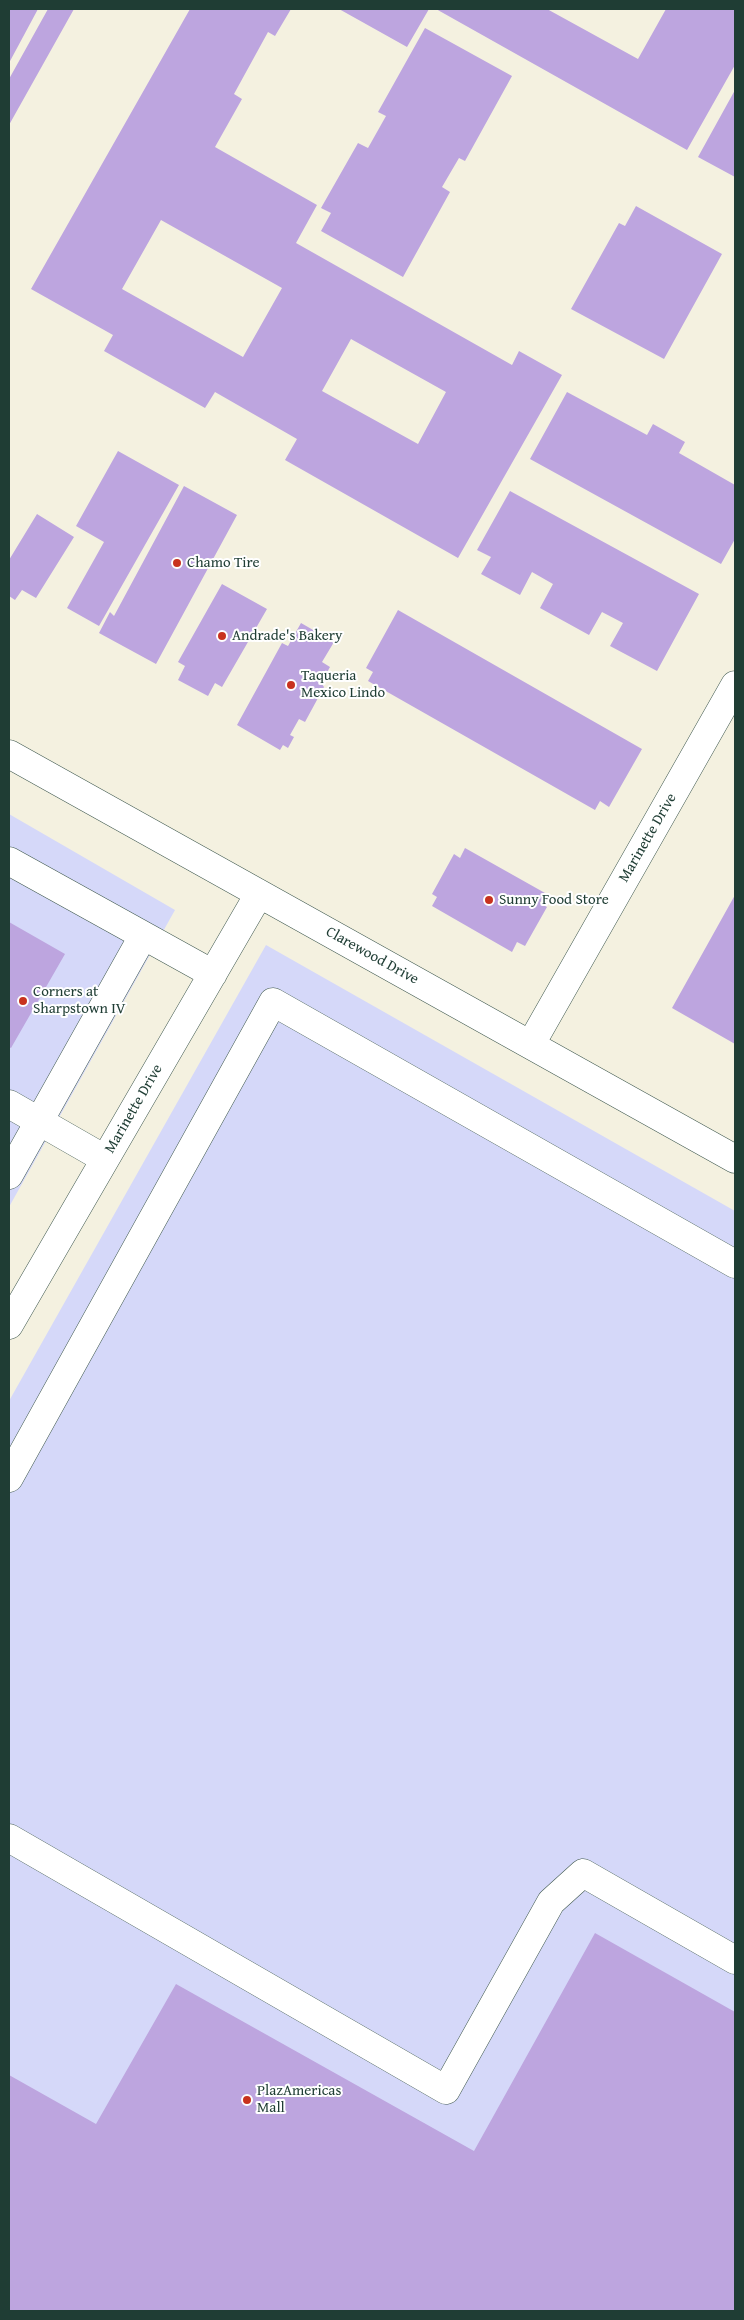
<!DOCTYPE html>
<html>
<head>
<meta charset="utf-8">
<style>
  body { margin:0 }
  #map { position:relative; width:744px; height:2320px; overflow:hidden; background:#f4f1e0; font-family:"Gentium Book Plus",serif }
  canvas { display:block }
  .frame { position:absolute; inset:0; border:10px solid #1f3d34; pointer-events:none }
</style>
</head>
<body>
<div id="map">
<canvas width="744" height="2320"></canvas>
<div class="frame"></div>
</div>
<script>
const context = document.querySelector('canvas').getContext('2d');
context.lineJoin = 'round';
function fillPath(path, color) { context.fillStyle = color; context.fill(path, 'evenodd'); }
const toPath = rows => new Path2D(rows.map(r => 'M' + r).join(''));
function trace(path, color, width, dash) { context.strokeStyle = color; context.lineWidth = width; context.lineCap = dash ? 'butt' : 'round'; context.setLineDash(dash || []); context.stroke(path); }
function drawText(font, color, halo, rows, align = 'center') {
  context.font = font + ' "Gentium Book Plus",serif'; context.lineWidth = 4; context.setLineDash([]); context.textBaseline = 'middle'; context.strokeStyle = halo; context.fillStyle = color; for (const [text, x, y, turn = 0] of rows) {
    context.save(); context.translate(x, y); context.rotate((+turn || 0) * Math.PI / 180); context.textAlign = isNaN(turn) ? turn : align; if (halo) context.strokeText(text, 0, 0); context.fillText(text, 0, 0); context.restore();
  }
}
fillPath(toPath([
  [9,814,175,910,9,1207],
  [266,945,735,1211,735,2311,9,2311,9,1401]
]), '#d5d8f9');
fillPath(toPath([
  [9,9,38,9,9,63],
  [48,9,74,9,9,125,9,79],
  [190,9,291,9,275,36,268,32,234,94,242,99,215,147,317,205,296,243,512,365,519,351,562,375,458,558,285,460,297,439,215,392,205,408,104,351,113,335,31,289],
  [161,220,282,288,243,357,122,289],
  [351,339,446,392,418,444,322,391],
  [339,9,429,9,407,47],
  [436,9,547,9,638,59,666,9,735,9,735,65,687,150],
  [425,28,512,76,465,161,459,158,442,187,450,192,403,277,321,231,331,213,321,208,358,143,368,148,386,116,378,112],
  [735,90,735,177,698,157],
  [636,206,722,254,664,359,571,309,619,223,625,226],
  [567,392,647,435,653,424,685,442,679,453,735,485,735,539,721,564,530,459],
  [118,451,179,485,99,626,67,608,104,542,76,526],
  [184,486,237,515,156,664,99,633,110,612,114,616],
  [510,491,699,594,657,671,610,646,623,623,602,612,589,635,540,608,553,584,532,572,520,595,481,574,491,557,477,550],
  [37,514,74,537,36,598,22,590,15,600,9,596,9,560],
  [222,584,267,609,222,687,215,683,208,696,178,680,185,666,178,662],
  [398,610,642,749,609,807,600,801,595,810,368,681,373,672,366,668],
  [301,623,334,642,322,662,330,667,321,683,324,687,305,722,299,719,290,735,294,737,288,748,283,745,280,750,237,725,282,643,288,646],
  [465,848,545,893,540,903,547,907,525,946,517,942,512,952,432,906,437,897,432,894,454,854,460,858],
  [735,895,735,1044,672,1008],
  [9,922,65,954,11,1048,9,1047],
  [595,1933,735,2012,735,2311,9,2311,9,2075,96,2124,176,1984,474,2151]
]), '#bda5df');
const minor = toPath([
  [9,754,735,1159],
  [9,861,213,974],
  [531,1044,735,685],
  [9,1104,105,1159],
  [9,1175,143,936],
  [9,1325,259,894],
  [9,1478,273,1002,735,1264],
  [9,1838,446,2090,551,1902,583,1873,735,1960]
]);
trace(minor, '#3f584e', 29);
trace(minor, '#fff', 28);
for (const [x, y, r, color] of [
  [177,563,5,"#c8321e"],
  [222,636,5,"#c8321e"],
  [291,685,5,"#c8321e"],
  [489,900,5,"#c8321e"],
  [23,1001,5,"#c8321e"],
  [247,2100,5,"#c8321e"]
]) { const dot = new Path2D(); dot.arc(x, y, r, 0, 2 * Math.PI); context.fillStyle = color; context.fill(dot); trace(dot, '#fff', 2); }
drawText('15px', '#1f3d34', '#fff', [
  ["Chamo Tire",187,563],
  ["Andrade's Bakery",232,636],
  ["Taqueria",301,676],
  ["Mexico Lindo",301,693],
  ["Sunny Food Store",499,900],
  ["Corners at",33,992],
  ["Sharpstown IV",33,1009],
  ["PlazAmericas",257,2091],
  ["Mall",257,2108]
], 'left');
drawText('15px', '#1f3d34', '#fff', [
  ["Marinette Drive",648,838,-60],
  ["Clarewood Drive",372,956,29],
  ["Marinette Drive",134,1109,-60]
]);
</script>
</body>
</html>
